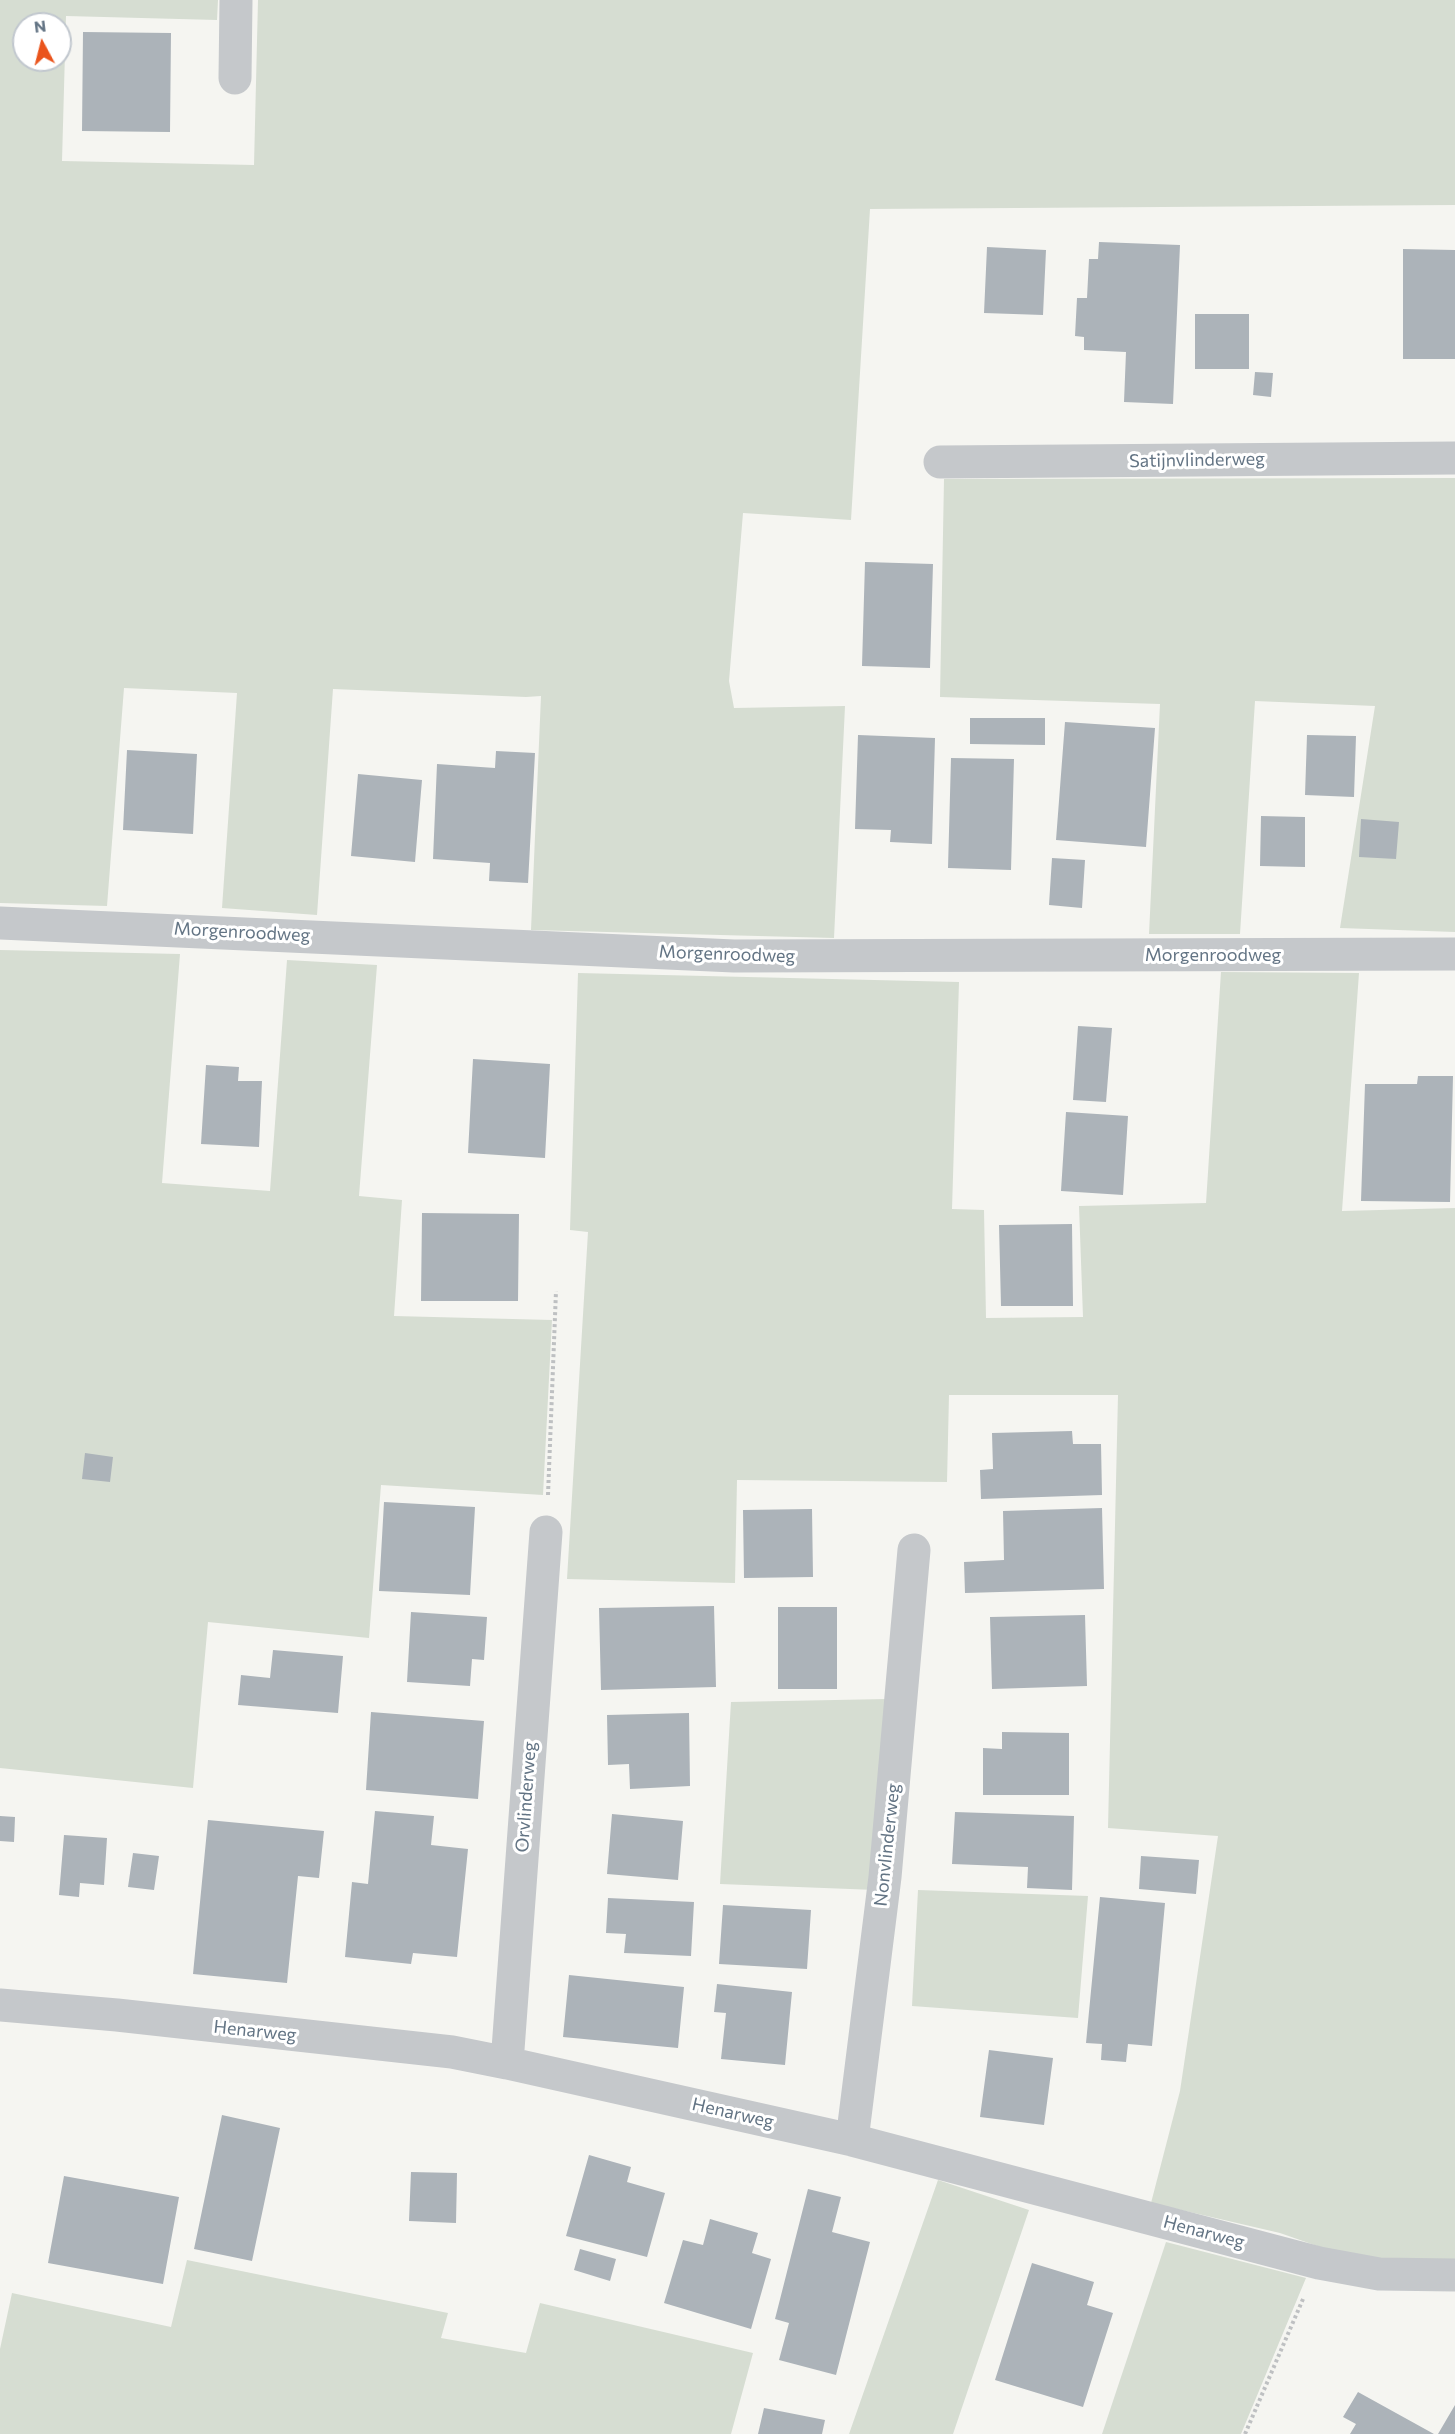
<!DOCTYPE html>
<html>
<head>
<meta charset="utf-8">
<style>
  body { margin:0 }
  #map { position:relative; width:1455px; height:2434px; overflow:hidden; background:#f5f5f1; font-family:Commissioner,sans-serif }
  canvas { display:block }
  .north { position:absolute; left:12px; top:12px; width:60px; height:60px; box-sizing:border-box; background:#fff; border:2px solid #c1c7ce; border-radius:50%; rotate:353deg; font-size:16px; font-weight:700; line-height:24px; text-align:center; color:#637484 }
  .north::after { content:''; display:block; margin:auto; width:21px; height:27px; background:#ea541c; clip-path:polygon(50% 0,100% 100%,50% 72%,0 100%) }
</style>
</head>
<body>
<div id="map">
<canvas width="1455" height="2434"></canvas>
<div class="north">N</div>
</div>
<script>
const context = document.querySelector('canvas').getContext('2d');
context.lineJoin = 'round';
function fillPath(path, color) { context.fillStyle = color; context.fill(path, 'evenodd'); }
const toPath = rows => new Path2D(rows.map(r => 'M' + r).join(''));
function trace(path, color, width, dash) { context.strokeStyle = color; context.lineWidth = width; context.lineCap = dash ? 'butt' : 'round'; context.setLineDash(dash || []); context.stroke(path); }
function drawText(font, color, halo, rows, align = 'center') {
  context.font = font + ' Commissioner,sans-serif'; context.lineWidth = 6; context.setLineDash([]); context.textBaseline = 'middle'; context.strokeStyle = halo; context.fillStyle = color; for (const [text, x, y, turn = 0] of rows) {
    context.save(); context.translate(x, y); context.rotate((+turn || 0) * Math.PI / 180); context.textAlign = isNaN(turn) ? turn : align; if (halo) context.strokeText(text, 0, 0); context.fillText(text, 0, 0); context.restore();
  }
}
fillPath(toPath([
  [0,0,218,0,217,20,66,16,62,161,254,165,258,0,1455,0,1455,205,870,209,851,520,743,513,729,681,734,708,845,706,834,938,531,930,541,696,526,697,333,689,317,915,222,908,237,693,124,688,107,906,0,903],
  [24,24,60,24,60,60,24,60],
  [1455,478,1455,932,1340,928,1375,706,1255,701,1240,934,1149,934,1160,704,940,697,944,479],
  [0,950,180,954,162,1183,270,1191,287,960,377,965,359,1196,402,1200,394,1316,552,1320,543,1495,381,1485,369,1638,208,1622,193,1788,0,1768],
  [1221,972,1359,973,1342,1211,1455,1208,1455,2265,1383,2269,1280,2233,1151,2203,1180,2091,1218,1836,1108,1828,1118,1395,949,1395,947,1482,737,1480,735,1583,567,1579,588,1232,570,1230,578,973,959,982,952,1209,984,1210,986,1318,1083,1317,1079,1206,1206,1203],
  [887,1699,876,1890,720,1884,731,1702],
  [918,1890,1088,1896,1078,2018,912,2006],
  [938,2180,1029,2210,953,2434,849,2434],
  [1166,2242,1306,2278,1241,2434,1102,2434],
  [187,2260,448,2313,441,2338,526,2353,540,2303,753,2353,731,2434,0,2434,0,2349,12,2293,171,2327]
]), '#d6ddd2');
fillPath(toPath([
  [83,32,171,33,170,132,82,131],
  [1099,242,1180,245,1173,404,1124,402,1126,352,1084,350,1084,337,1075,336,1077,298,1087,298,1089,259,1098,259],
  [987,247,1046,250,1043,315,984,313],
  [1403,249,1455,250,1455,359,1403,359],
  [1195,314,1249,314,1249,369,1195,369],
  [1255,372,1273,373,1271,397,1253,395],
  [865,562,933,564,930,668,862,666],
  [970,718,1045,718,1045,745,970,744],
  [1065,722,1155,728,1146,847,1056,840],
  [858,735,935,738,932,844,890,842,891,830,855,829],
  [1307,735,1356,736,1354,797,1305,795],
  [127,750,197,754,193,834,123,830],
  [496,751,535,753,528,883,489,881,490,863,433,859,437,764,495,768],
  [951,758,1014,759,1011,870,948,868],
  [358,774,422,780,415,862,351,856],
  [1261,816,1305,817,1305,867,1260,866],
  [1361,819,1399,822,1396,859,1359,857],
  [1052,858,1085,860,1082,908,1049,905],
  [1078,1026,1112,1028,1106,1102,1073,1100],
  [473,1059,550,1064,545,1158,468,1153],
  [206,1065,239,1067,238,1081,262,1081,259,1147,201,1144],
  [1418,1076,1453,1076,1450,1202,1361,1201,1365,1084,1417,1084],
  [1066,1112,1128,1116,1123,1195,1061,1191],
  [422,1213,519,1214,518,1301,421,1301],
  [1072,1224,1073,1306,1001,1306,999,1225],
  [1072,1431,1073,1444,1101,1444,1102,1495,981,1499,980,1470,993,1469,992,1433],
  [85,1453,113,1457,110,1482,82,1479],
  [384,1502,475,1507,470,1595,379,1591],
  [1102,1508,1104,1589,965,1593,964,1562,1004,1560,1003,1511],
  [812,1509,813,1577,744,1578,743,1510],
  [714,1606,716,1687,601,1690,599,1608],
  [778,1607,837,1607,837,1689,778,1689],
  [411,1612,487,1617,484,1660,472,1659,470,1686,407,1682],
  [1085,1615,1087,1686,992,1689,990,1617],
  [273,1650,343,1656,338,1713,238,1705,241,1675,270,1678],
  [371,1712,484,1721,478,1799,366,1790],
  [689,1713,690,1786,630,1789,629,1764,608,1765,607,1715],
  [1002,1732,1069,1733,1069,1795,983,1795,983,1748,1002,1749],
  [375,1811,434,1816,431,1845,468,1849,457,1957,413,1953,411,1964,345,1957,352,1882,368,1884],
  [955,1812,1074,1816,1072,1890,1027,1888,1028,1867,952,1864],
  [612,1814,683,1821,678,1880,607,1874],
  [0,1816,15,1817,14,1842,0,1841],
  [208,1820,324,1831,319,1878,298,1876,287,1983,193,1974],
  [64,1835,107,1838,104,1885,80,1883,79,1897,59,1895],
  [133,1853,159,1856,154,1890,128,1887],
  [1141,1856,1199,1860,1196,1894,1139,1889],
  [1100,1897,1165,1903,1152,2046,1128,2044,1126,2062,1101,2060,1102,2044,1086,2043],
  [608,1898,694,1902,691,1956,624,1953,626,1934,606,1933],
  [723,1905,811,1910,807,1969,719,1964],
  [569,1975,684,1987,678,2048,563,2037],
  [717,1984,792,1992,785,2065,721,2059,726,2013,714,2012],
  [989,2050,1053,2058,1044,2125,980,2117],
  [222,2115,280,2128,252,2261,194,2249],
  [589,2155,631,2167,627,2182,665,2193,647,2257,566,2236],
  [411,2172,457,2173,456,2223,409,2221],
  [64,2176,179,2197,163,2284,48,2263],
  [808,2189,841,2197,832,2232,870,2242,836,2375,779,2360,789,2323,775,2319],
  [710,2219,758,2233,752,2253,771,2259,751,2329,664,2303,683,2240,703,2245],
  [580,2249,616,2259,610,2281,574,2270],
  [1032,2263,1094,2282,1087,2305,1113,2313,1083,2407,995,2380],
  [1358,2392,1434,2434,1350,2434,1356,2424,1343,2417],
  [1455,2405,1455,2434,1438,2434],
  [764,2408,825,2420,822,2434,758,2434]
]), '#acb3b9');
trace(toPath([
  [548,1495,556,1291],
  [1245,2434,1303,2299]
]), '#bec0c2', 4, [3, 3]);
trace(toPath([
  [235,78,236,0],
  [940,462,1455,458],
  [0,923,734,956,1455,954],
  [0,2005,117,2015,452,2052,507,2063,852,2140,1319,2263,1379,2274,1455,2275],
  [507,2063,546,1532],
  [852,2140,885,1877,914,1550]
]), '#c5c8cb', 33);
drawText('18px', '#637484', '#fff', [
  ["Satijnvlinderweg",1197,460,-1],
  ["Morgenroodweg",242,932,3],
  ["Morgenroodweg",727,954,2],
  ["Morgenroodweg",1213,955],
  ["Orvlinderweg",526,1797,-86],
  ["Nonvlinderweg",887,1845,-84],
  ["Henarweg",255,2031,6],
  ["Henarweg",733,2113,13],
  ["Henarweg",1204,2232,15]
]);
</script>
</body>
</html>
